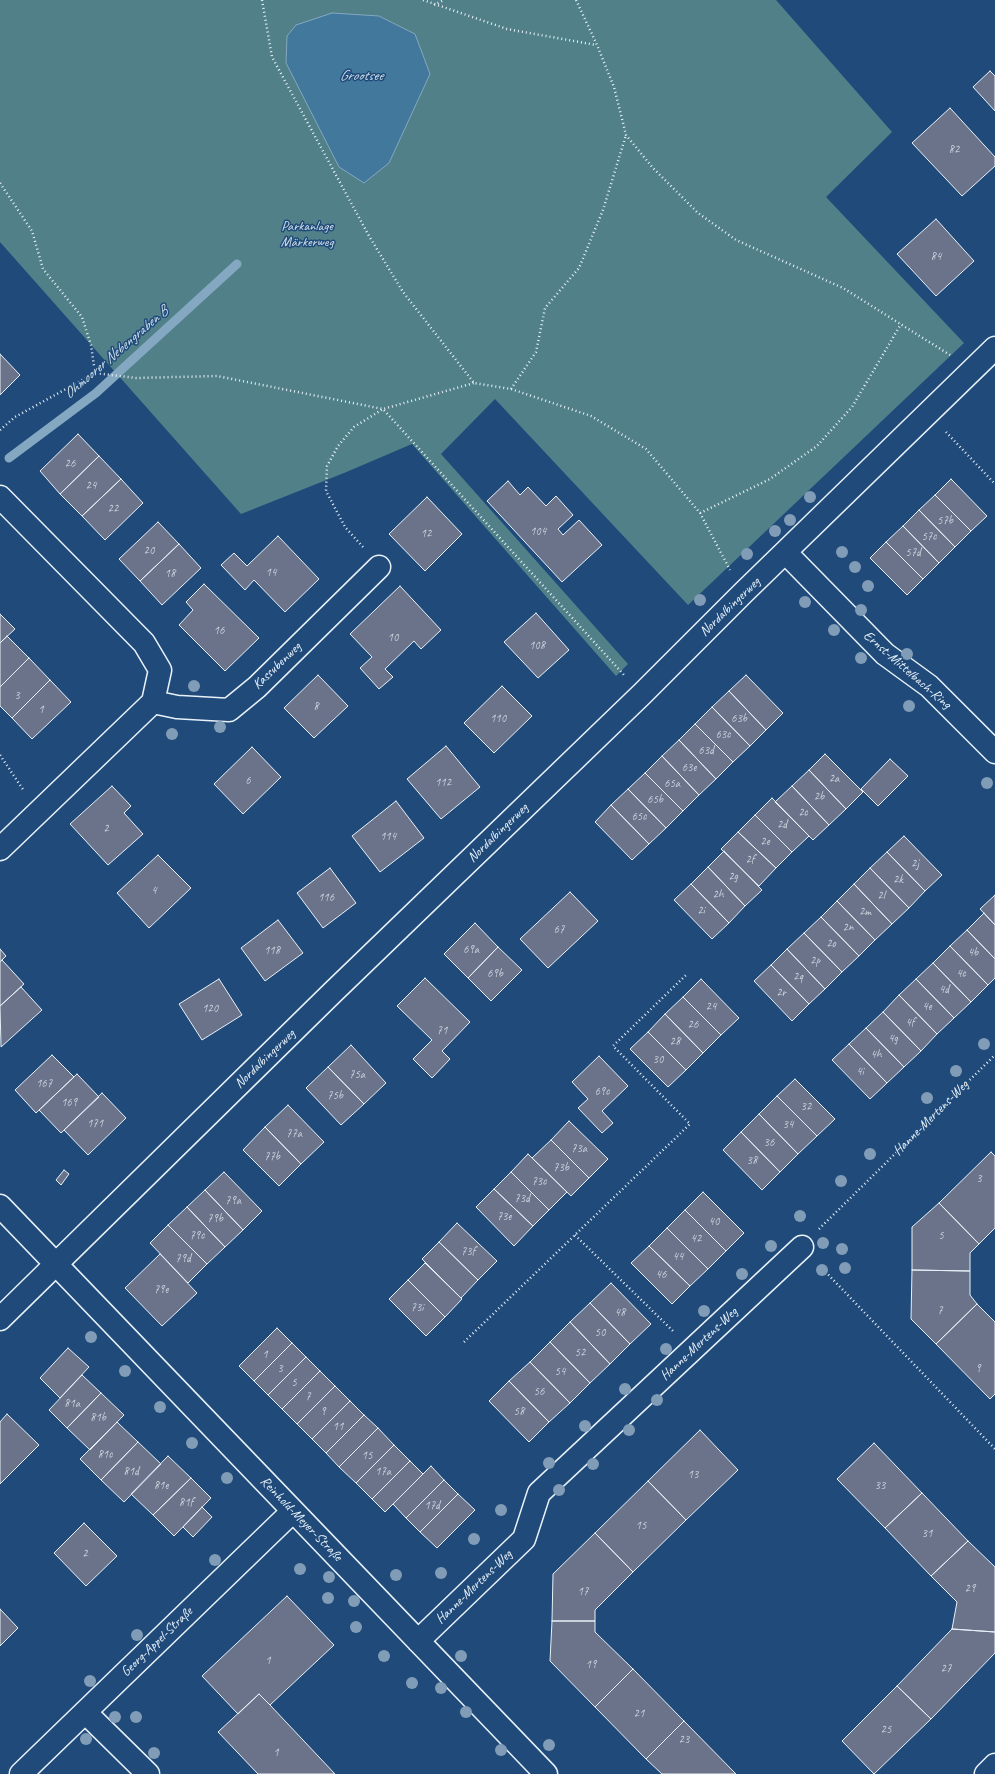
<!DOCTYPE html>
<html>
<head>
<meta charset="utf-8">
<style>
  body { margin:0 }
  canvas { display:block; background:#1f4a7a }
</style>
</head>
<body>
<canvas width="995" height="1774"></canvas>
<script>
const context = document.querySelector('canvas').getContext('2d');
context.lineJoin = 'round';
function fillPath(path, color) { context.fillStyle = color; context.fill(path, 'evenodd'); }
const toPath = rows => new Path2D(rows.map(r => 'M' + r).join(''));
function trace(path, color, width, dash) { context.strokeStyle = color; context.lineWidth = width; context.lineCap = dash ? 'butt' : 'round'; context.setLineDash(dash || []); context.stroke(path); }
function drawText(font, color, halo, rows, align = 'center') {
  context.font = font + ' Caveat,sans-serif'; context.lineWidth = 3; context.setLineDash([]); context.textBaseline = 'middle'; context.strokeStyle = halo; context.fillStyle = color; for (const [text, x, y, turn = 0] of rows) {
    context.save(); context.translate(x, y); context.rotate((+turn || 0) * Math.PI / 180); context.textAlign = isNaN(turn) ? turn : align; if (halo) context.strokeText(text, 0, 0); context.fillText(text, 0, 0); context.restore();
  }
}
fillPath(toPath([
  [0,0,776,0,892,132,826,197,964,343,688,605,495,399,441,454,628,664,616,676,412,444,344,473,241,514,0,242]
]), '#518089');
const water = toPath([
  [332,13,379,16,415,34,430,74,389,163,364,183,339,167,286,63,287,36,296,25,332,13]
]);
fillPath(water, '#41789c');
trace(water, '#84a8c1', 1);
trace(toPath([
  [9,458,96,393,237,264]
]), '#84a8c1', 9);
const building = toPath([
  [990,71,995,76,995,111,973,87,990,71],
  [950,108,995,157,995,166,962,196,912,143,950,108],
  [936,219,974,261,936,296,897,254,936,219],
  [0,354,20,375,0,395,0,354],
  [78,434,99,456,60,494,40,471,78,434],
  [99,456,121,479,82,516,60,494,99,456],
  [121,479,143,503,105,540,82,516,121,479],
  [951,479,987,516,971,531,935,495,951,479],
  [508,481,520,495,528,487,546,506,556,496,573,515,558,529,563,535,579,520,602,545,562,582,487,501,508,481],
  [935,495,971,531,955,547,919,510,935,495],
  [427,497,462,534,425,571,389,534,427,497],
  [919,510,955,547,939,563,903,526,919,510],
  [158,522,179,544,140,581,119,559,158,522],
  [903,526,939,563,923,579,886,542,903,526],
  [278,536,319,579,285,612,254,580,245,590,221,565,234,553,247,566,278,536],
  [886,542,923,579,907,595,870,558,886,542],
  [179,544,201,568,162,605,140,581,179,544],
  [204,584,259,638,225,671,179,625,193,610,186,602,204,584],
  [400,586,441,630,421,649,414,641,385,669,393,677,379,689,360,668,372,657,350,634,400,586],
  [536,613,569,650,538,678,504,642,536,613],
  [0,614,15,629,0,643,0,614],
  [7,636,29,658,0,687,0,643,7,636],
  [29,658,50,680,12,718,0,706,0,687,29,658],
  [318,675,348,706,314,738,284,708,318,675],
  [746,675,783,713,766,730,729,691,746,675],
  [50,680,71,702,32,739,12,718,50,680],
  [502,686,532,716,494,753,464,723,502,686],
  [729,691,766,730,750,746,712,707,729,691],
  [712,707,750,746,733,762,695,724,712,707],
  [695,724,733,762,716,779,679,740,695,724],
  [679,740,716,779,699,795,662,756,679,740],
  [446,746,480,787,441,819,407,779,446,746],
  [252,747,281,777,243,814,214,784,252,747],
  [825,754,863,792,846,809,809,770,825,754],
  [662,756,699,795,683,811,645,773,662,756],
  [890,759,908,776,878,806,861,789,890,759],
  [809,770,846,809,829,825,792,786,809,770],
  [645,773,683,811,666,828,628,789,645,773],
  [112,786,131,806,124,813,143,834,108,865,70,824,112,786],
  [792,786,829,825,813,840,775,802,792,786],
  [628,789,666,828,649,844,611,805,628,789],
  [772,798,809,836,792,852,755,815,772,798],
  [396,801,424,838,380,872,352,836,396,801],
  [611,805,649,844,632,860,595,822,611,805],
  [755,815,792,852,776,868,738,832,755,815],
  [738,832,776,868,759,886,721,849,738,832],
  [904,836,942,875,925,891,887,852,904,836],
  [724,851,762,890,745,906,708,867,724,851],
  [887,852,925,891,909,908,870,868,887,852],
  [158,855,191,888,149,928,117,893,158,855],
  [708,867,745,906,729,923,691,884,708,867],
  [330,868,356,903,323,928,297,893,330,868],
  [870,868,909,908,892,924,854,884,870,868],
  [691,884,729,923,712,939,674,900,691,884],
  [854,884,892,924,875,940,837,901,854,884],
  [570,892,598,921,548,968,520,939,570,892],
  [995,895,995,925,980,909,995,895],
  [837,901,875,940,859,956,821,917,837,901],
  [984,913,995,925,995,959,967,930,984,913],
  [821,917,859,956,842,972,804,933,821,917],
  [278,920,303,953,265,981,241,948,278,920],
  [475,923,498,947,468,978,444,954,475,923],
  [967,930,995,959,995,978,988,985,950,946,967,930],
  [804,933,842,972,825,989,787,949,804,933],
  [950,946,988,985,971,1002,933,963,950,946],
  [498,947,522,970,491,1001,468,978,498,947],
  [0,949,6,956,0,962,0,949],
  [787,949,825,989,809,1004,771,965,787,949],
  [2,960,24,984,0,1006,0,962,2,960],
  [933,963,971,1002,954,1018,916,979,933,963],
  [771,965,809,1004,792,1021,754,981,771,965],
  [425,978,470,1022,442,1051,450,1059,432,1078,413,1059,432,1040,397,1006,425,978],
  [219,979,242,1015,202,1040,179,1004,219,979],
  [701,979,739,1018,721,1035,683,997,701,979],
  [916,979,954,1018,937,1034,899,995,916,979],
  [21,987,42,1010,1,1047,0,1006,21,987],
  [899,995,937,1034,921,1051,883,1012,899,995],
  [683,997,721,1035,703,1053,665,1014,683,997],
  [883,1012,921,1051,904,1067,866,1028,883,1012],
  [665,1014,703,1053,686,1070,648,1032,665,1014],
  [866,1028,904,1067,887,1083,849,1044,866,1028],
  [648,1032,686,1070,668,1087,630,1049,648,1032],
  [849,1044,887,1083,870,1099,832,1060,849,1044],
  [351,1045,386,1083,364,1104,328,1067,351,1045],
  [52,1055,74,1077,36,1113,15,1090,52,1055],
  [599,1056,628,1086,602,1111,613,1123,602,1133,578,1108,588,1099,572,1082,599,1056],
  [328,1067,364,1104,341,1125,306,1088,328,1067],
  [77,1074,99,1097,61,1133,39,1110,77,1074],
  [795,1079,835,1119,817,1136,777,1096,795,1079],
  [102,1093,126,1118,88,1155,64,1130,102,1093],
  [777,1096,817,1136,798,1154,759,1114,777,1096],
  [288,1105,324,1142,301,1164,265,1127,288,1105],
  [759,1114,798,1154,780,1172,741,1132,759,1114],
  [569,1121,608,1159,589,1178,551,1140,569,1121],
  [265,1127,301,1164,279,1186,243,1150,265,1127],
  [741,1132,780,1172,762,1190,723,1150,741,1132],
  [551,1140,589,1178,571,1196,532,1158,551,1140],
  [991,1152,995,1156,995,1228,979,1244,939,1203,991,1152],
  [528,1154,567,1192,549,1210,511,1172,528,1154],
  [64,1170,69,1174,61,1185,56,1180,64,1170],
  [224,1172,262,1211,243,1230,205,1190,224,1172],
  [511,1172,549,1210,533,1226,494,1189,511,1172],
  [494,1189,533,1226,514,1246,476,1207,494,1189],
  [205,1190,243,1230,225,1247,187,1207,205,1190],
  [703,1192,744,1233,726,1251,685,1210,703,1192],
  [939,1203,979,1244,970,1253,970,1271,912,1270,912,1227,939,1203],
  [187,1207,225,1247,207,1264,168,1225,187,1207],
  [685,1210,726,1251,708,1269,667,1228,685,1210],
  [457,1223,497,1261,478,1280,439,1242,457,1223],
  [168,1225,207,1264,188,1283,150,1243,168,1225],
  [667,1228,708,1269,690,1286,649,1246,667,1228],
  [439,1242,478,1280,461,1298,422,1259,439,1242],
  [649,1246,690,1286,672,1304,631,1263,649,1246],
  [160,1254,197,1293,162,1326,125,1288,160,1254],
  [425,1263,462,1299,445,1317,408,1280,425,1263],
  [912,1270,970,1271,970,1295,977,1304,936,1344,911,1319,912,1270],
  [408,1280,445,1317,426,1336,389,1299,408,1280],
  [611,1283,651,1324,630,1344,590,1303,611,1283],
  [590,1303,630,1344,610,1364,570,1322,590,1303],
  [977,1304,995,1322,995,1394,990,1399,936,1344,977,1304],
  [570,1322,610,1364,590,1383,550,1342,570,1322],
  [277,1328,292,1343,254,1381,239,1366,277,1328],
  [550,1342,590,1383,570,1403,530,1362,550,1342],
  [292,1343,306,1357,268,1395,254,1381,292,1343],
  [68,1348,89,1367,60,1398,40,1378,68,1348],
  [306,1357,320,1371,282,1409,268,1395,306,1357],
  [530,1362,570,1403,549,1422,509,1381,530,1362],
  [320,1371,335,1386,297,1424,282,1409,320,1371],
  [82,1375,101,1393,67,1428,49,1410,82,1375],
  [509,1381,549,1422,529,1442,489,1401,509,1381],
  [335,1386,350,1401,312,1439,297,1424,335,1386],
  [101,1393,124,1415,90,1450,67,1428,101,1393],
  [350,1401,364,1415,326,1453,312,1439,350,1401],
  [7,1414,39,1445,0,1484,0,1422,7,1414],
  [364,1415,378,1428,339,1467,326,1453,364,1415],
  [117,1422,138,1442,101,1480,80,1459,117,1422],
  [378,1428,394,1445,356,1483,339,1467,378,1428],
  [700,1430,738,1470,686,1520,648,1481,700,1430],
  [138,1442,161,1464,124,1502,101,1480,138,1442],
  [874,1443,922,1493,885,1528,837,1479,874,1443],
  [394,1445,410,1461,372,1499,356,1483,394,1445],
  [168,1456,191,1478,153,1515,131,1494,168,1456],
  [410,1461,423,1474,385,1512,372,1499,410,1461],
  [431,1466,444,1480,406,1518,393,1504,431,1466],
  [191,1478,211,1498,174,1536,153,1515,191,1478],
  [444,1480,458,1494,420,1532,406,1518,444,1480],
  [648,1481,686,1520,633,1572,595,1533,648,1481],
  [922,1493,968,1541,931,1576,885,1528,922,1493],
  [458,1494,475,1510,437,1548,420,1532,458,1494],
  [202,1507,212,1517,193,1537,183,1527,202,1507],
  [84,1523,117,1556,86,1586,54,1553,84,1523],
  [595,1533,633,1572,595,1610,595,1621,552,1621,553,1574,595,1533],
  [968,1541,995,1567,995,1632,952,1629,957,1602,931,1576,968,1541],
  [287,1596,334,1645,270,1705,259,1694,238,1714,202,1676,287,1596],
  [0,1609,18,1628,0,1646,0,1609],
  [552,1621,595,1621,595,1632,633,1669,595,1707,550,1661,552,1621],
  [952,1629,995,1632,995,1653,931,1719,897,1686,952,1629],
  [633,1669,684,1721,646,1759,595,1707,633,1669],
  [897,1686,931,1719,874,1774,842,1741,897,1686],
  [259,1694,270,1705,335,1774,258,1774,218,1732,259,1694],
  [684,1721,736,1774,662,1774,646,1759,684,1721]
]);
fillPath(building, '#6a738a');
trace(building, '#e8f1f8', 1);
const minor = toPath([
  [0,497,144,643,160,670,153,702,0,849],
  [786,553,885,654,929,686,995,752],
  [153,702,177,707,229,710,257,687,379,567],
  [0,1206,546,1774],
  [0,1319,332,993,642,694,743,593,995,348],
  [418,1641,524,1539,539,1493,802,1247],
  [85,1712,148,1774],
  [21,1774,293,1511],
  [986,1774,995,1765]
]);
trace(minor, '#e8f1f8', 25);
trace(toPath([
  [262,0,272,57,369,236,403,292,474,383,511,389,591,416,646,449,700,513,730,570],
  [423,0,507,29,596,45],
  [576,0,597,45,614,87,626,135,653,168,698,213,736,240,843,288,950,355],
  [434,5,444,0],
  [0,183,32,231,43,269,82,317,91,345,95,373],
  [511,389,536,352,545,308,579,268,603,210,626,135],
  [0,430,15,417,95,373,136,378,217,376,383,409,474,383],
  [946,432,995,484],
  [700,513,770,479,817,446,852,407,901,324],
  [363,547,345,527,326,491,327,466,338,446,354,427,383,409,624,675],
  [0,755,24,791],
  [819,1229,995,1055],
  [575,1235,673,1331],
  [820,1266,995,1449],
  [464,1342,690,1124,613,1046,686,975]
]), '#e8f1f8', 2.5, [1, 3]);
trace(minor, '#1f4a7a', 22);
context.fillStyle = '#819cb6';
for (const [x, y] of [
  [810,497],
  [790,520],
  [775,531],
  [842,552],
  [747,554],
  [855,567],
  [868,586],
  [700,600],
  [805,602],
  [861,610],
  [834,630],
  [907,654],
  [861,658],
  [194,686],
  [909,706],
  [220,727],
  [172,734],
  [987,783],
  [984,1044],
  [956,1071],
  [927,1098],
  [870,1154],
  [841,1181],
  [800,1216],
  [823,1243],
  [771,1246],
  [842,1249],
  [845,1268],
  [822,1270],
  [742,1274],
  [704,1311],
  [91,1337],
  [666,1349],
  [125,1371],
  [625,1389],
  [657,1400],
  [160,1407],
  [585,1426],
  [629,1430],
  [192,1443],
  [549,1463],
  [593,1464],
  [227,1478],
  [559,1490],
  [501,1510],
  [474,1539],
  [215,1560],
  [300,1569],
  [441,1573],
  [396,1575],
  [329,1577],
  [328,1598],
  [354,1601],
  [356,1627],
  [137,1635],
  [384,1656],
  [461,1656],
  [90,1681],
  [412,1683],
  [441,1688],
  [466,1712],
  [115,1717],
  [136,1717],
  [86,1739],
  [549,1745],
  [501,1750],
  [154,1753]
]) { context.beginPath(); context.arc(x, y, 6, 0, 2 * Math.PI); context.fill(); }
drawText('12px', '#c8d2dc', null, [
  ["82",954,150],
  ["84",936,257],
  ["26",70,464],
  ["24",91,486],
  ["22",113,509],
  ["57b",945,521],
  ["104",538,532],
  ["12",426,534],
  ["57c",929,537],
  ["20",149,551],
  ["57d",913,553],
  ["14",271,573],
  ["18",170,574],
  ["16",219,631],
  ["10",393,638],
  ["108",537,646],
  ["3",17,696],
  ["8",316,707],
  ["1",41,710],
  ["110",498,719],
  ["63b",739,719],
  ["63c",723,735],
  ["63d",706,751],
  ["63e",689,768],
  ["2a",834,779],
  ["6",248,781],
  ["112",443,783],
  ["65a",672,784],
  ["2b",819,797],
  ["65b",655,800],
  ["2c",803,813],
  ["65c",639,817],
  ["2d",782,825],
  ["2",106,829],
  ["114",388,837],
  ["2e",765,842],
  ["2f",750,860],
  ["2j",915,864],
  ["2g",733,877],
  ["2k",898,880],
  ["4",154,891],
  ["2h",718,895],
  ["2l",881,896],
  ["116",326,898],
  ["2i",701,911],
  ["2m",865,912],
  ["2n",848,928],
  ["67",559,930],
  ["2o",831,944],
  ["69a",471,950],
  ["118",272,951],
  ["4b",973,953],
  ["2p",815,961],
  ["69b",495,974],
  ["4c",961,974],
  ["2q",798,977],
  ["4d",944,990],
  ["2r",781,993],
  ["24",711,1007],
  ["4e",927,1007],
  ["120",210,1009],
  ["4f",910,1023],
  ["26",693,1025],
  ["71",442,1031],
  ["4g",893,1039],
  ["28",675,1042],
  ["4h",876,1055],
  ["30",658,1060],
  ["4i",860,1072],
  ["75a",357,1075],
  ["167",44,1084],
  ["69c",602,1092],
  ["75b",335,1096],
  ["169",69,1103],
  ["32",806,1107],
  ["171",95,1124],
  ["34",788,1125],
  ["77a",294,1134],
  ["36",769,1143],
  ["73a",579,1149],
  ["77b",272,1157],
  ["38",752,1161],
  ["73b",561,1168],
  ["3",979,1179],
  ["73c",539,1182],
  ["73d",522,1199],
  ["79a",233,1201],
  ["73e",504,1217],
  ["79b",215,1219],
  ["40",714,1222],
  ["79c",197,1236],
  ["5",941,1236],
  ["42",696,1239],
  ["73f",468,1252],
  ["44",678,1257],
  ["79d",183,1259],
  ["46",661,1275],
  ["79e",161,1290],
  ["73i",417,1308],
  ["7",940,1311],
  ["48",620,1313],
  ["50",600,1333],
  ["52",580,1353],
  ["1",265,1355],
  ["3",280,1369],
  ["9",978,1369],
  ["54",560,1372],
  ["5",294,1383],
  ["56",539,1392],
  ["7",308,1397],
  ["81a",72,1404],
  ["9",323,1412],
  ["58",519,1412],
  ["81b",98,1418],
  ["11",338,1427],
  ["81c",105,1455],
  ["15",367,1456],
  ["81d",131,1472],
  ["17a",383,1472],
  ["13",693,1475],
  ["81e",161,1486],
  ["33",880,1486],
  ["81f",186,1503],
  ["17d",432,1506],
  ["15",641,1526],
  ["31",927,1534],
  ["2",85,1554],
  ["29",970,1589],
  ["17",583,1592],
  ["1",268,1661],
  ["19",591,1665],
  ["27",946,1669],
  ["21",639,1714],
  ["25",886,1730],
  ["23",684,1740],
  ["1",276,1753]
]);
drawText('14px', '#d1e0e7', '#1f4a7a', [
  ["Parkanlage",307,226],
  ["Märkerweg",307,242]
]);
drawText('14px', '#e8f1f8', '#1f4a7a', [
  ["Nordalbingerweg",730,607,-44],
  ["Kassubenweg",277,666,-44],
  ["Ernst-Mittelbach-Ring",907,670,41],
  ["Nordalbingerweg",498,833,-44],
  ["Nordalbingerweg",265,1059,-44],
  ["Hanne-Mertens-Weg",931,1118,-45],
  ["Hanne-Mertens-Weg",699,1344,-43],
  ["Reinhold-Meyer-Straße",301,1519,46],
  ["Hanne-Mertens-Weg",474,1587,-44],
  ["Georg-Appel-Straße",157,1642,-44]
]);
drawText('italic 15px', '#cfdfea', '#1f4a7a', [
  ["Grootsee",361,76],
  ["Ohmoorer Nebengraben B",116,353,-41]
]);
</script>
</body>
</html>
